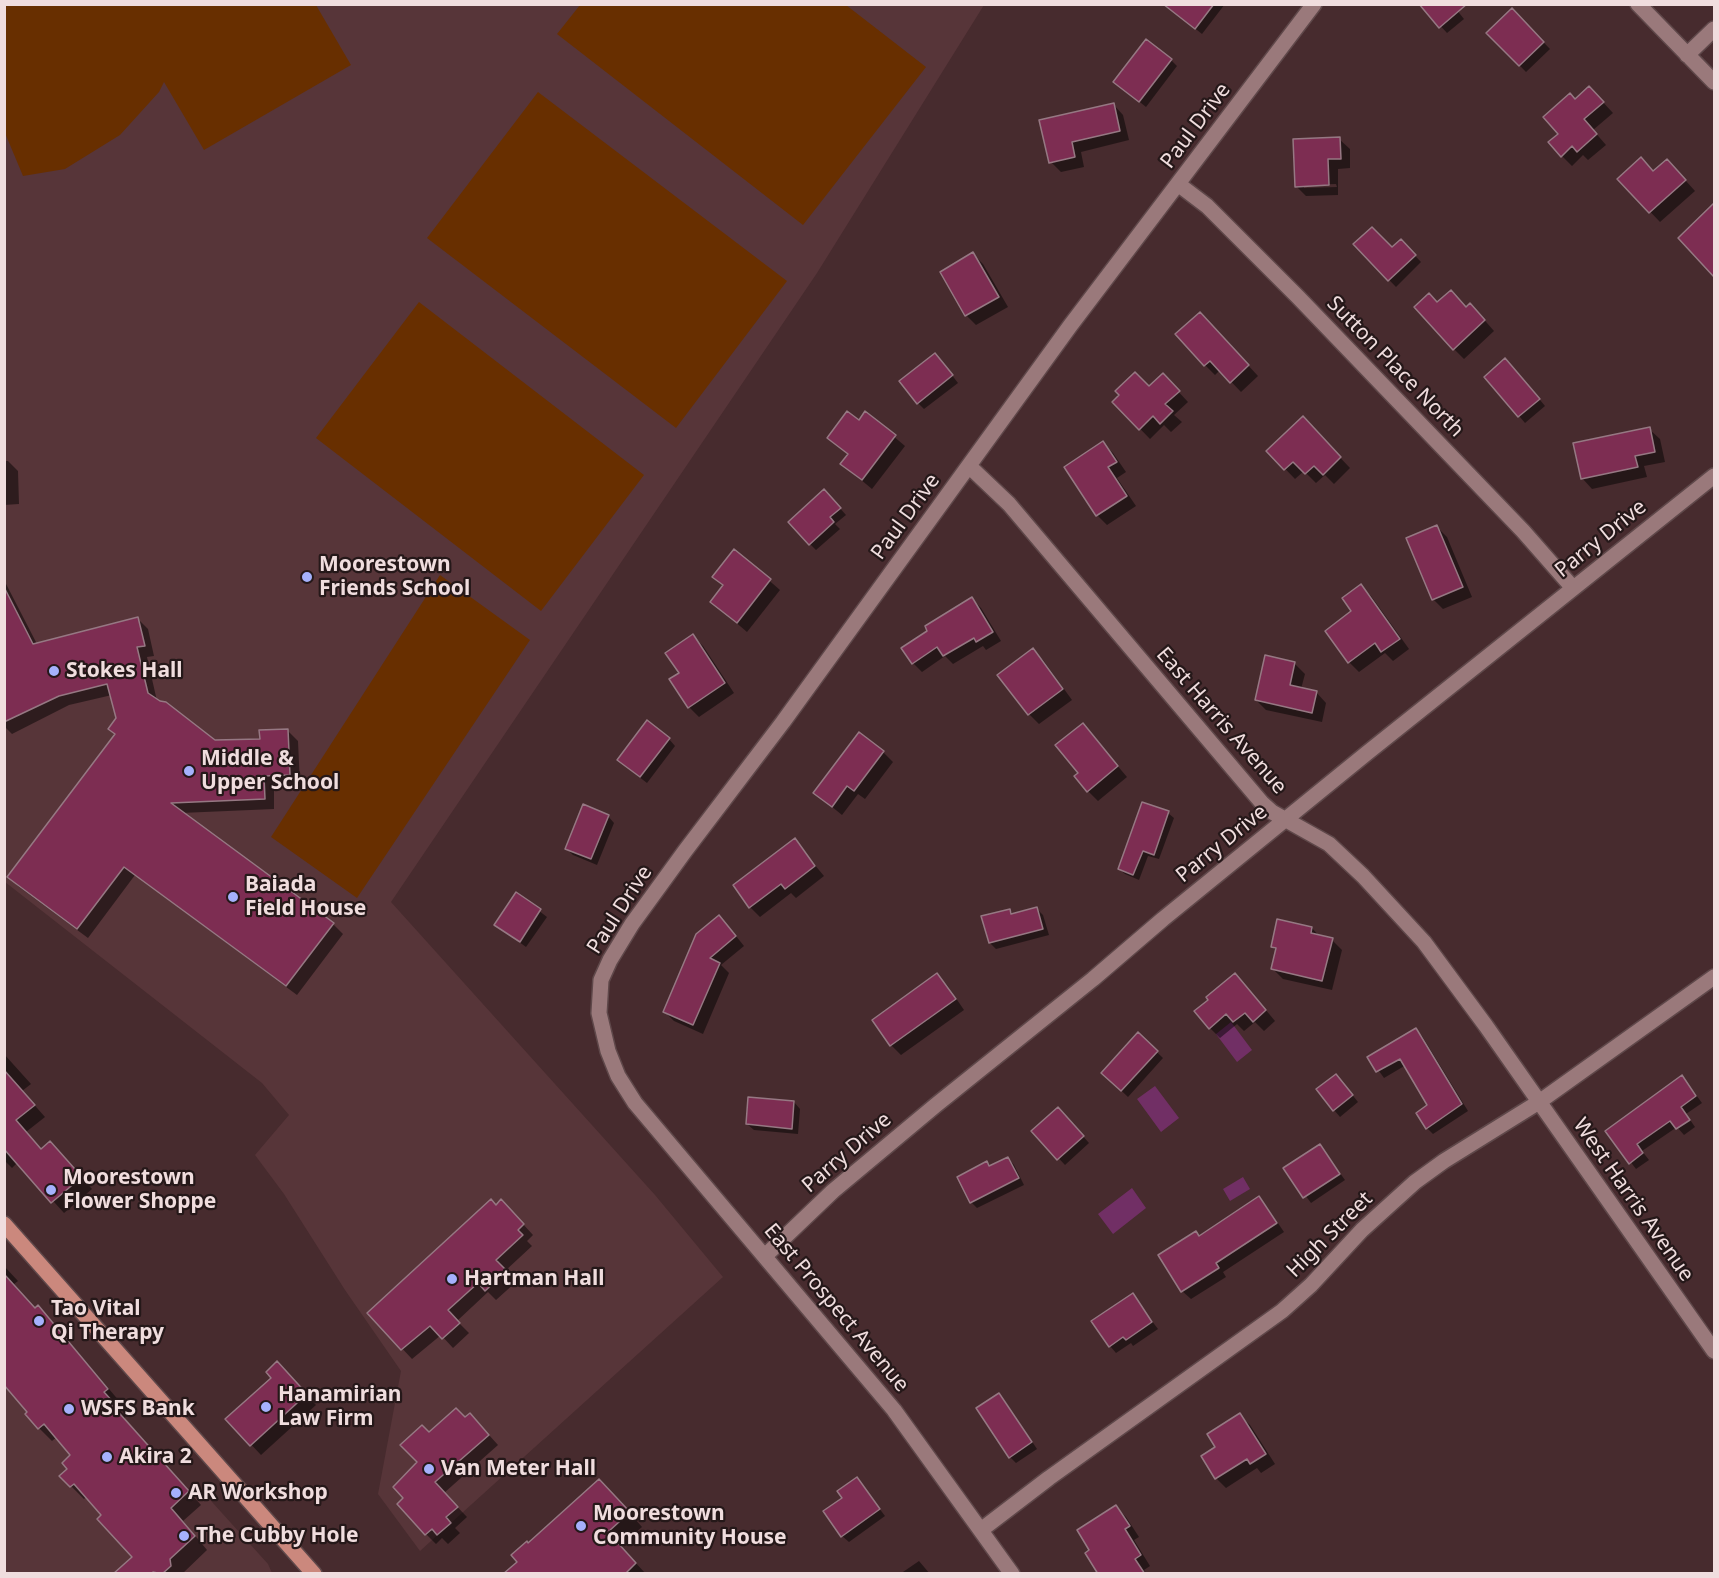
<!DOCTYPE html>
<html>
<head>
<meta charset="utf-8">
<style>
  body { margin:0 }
  #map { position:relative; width:1719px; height:1578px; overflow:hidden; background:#472b2e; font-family:"Noto Sans",sans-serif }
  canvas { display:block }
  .frame { position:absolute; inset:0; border:6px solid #f0ddde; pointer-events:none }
</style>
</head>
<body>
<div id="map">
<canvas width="1719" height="1578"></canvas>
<div class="frame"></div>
</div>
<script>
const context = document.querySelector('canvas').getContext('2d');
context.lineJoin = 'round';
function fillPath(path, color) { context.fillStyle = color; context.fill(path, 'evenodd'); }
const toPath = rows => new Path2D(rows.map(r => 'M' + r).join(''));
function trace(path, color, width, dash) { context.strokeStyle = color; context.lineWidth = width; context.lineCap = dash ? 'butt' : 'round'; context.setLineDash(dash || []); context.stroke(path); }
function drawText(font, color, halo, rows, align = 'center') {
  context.font = font + ' "Noto Sans",sans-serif'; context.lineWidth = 4.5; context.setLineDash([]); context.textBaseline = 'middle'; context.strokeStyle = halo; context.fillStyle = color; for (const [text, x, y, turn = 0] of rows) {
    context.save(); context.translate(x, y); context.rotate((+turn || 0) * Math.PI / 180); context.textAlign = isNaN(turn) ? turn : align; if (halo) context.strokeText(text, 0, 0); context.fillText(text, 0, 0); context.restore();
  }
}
fillPath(toPath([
  [4,5,984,5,817,273,391,902,655,1195,723,1277,420,1551,378,1494,401,1371,345,1290,284,1194,255,1155,289,1115,262,1083,5,882],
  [4,1272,34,1307,38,1305,77,1352,80,1364,91,1376,94,1372,108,1389,104,1392,153,1451,189,1491,198,1489,203,1492,268,1564,272,1573,5,1573]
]), '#573539');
fillPath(toPath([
  [4,5,316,5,351,65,204,150,164,82,159,92,120,135,65,169,23,176,5,133],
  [580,5,846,5,926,67,803,225,557,34],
  [538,92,787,281,676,428,427,238],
  [419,302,644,475,541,611,316,438],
  [440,575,530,640,357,898,271,837]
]), '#682f00');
fillPath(toPath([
  [1231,1022,1252,1050,1237,1062,1216,1034],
  [1155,1086,1179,1118,1161,1132,1137,1099],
  [1243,1177,1250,1189,1230,1201,1223,1189],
  [1132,1188,1146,1208,1113,1234,1098,1214]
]), '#712f65');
fillPath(toPath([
  [1181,4,1225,4,1202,34,1182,18],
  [1452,4,1464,19,1447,33,1424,8],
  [1512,10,1550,49,1526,72,1488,33],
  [1171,60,1177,66,1146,107,1115,82],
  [1599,98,1613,113,1593,130,1606,145,1588,160,1583,155,1572,166,1562,156,1560,134,1575,100],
  [1113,104,1123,115,1129,140,1081,152,1084,167,1061,172,1051,162,1041,122],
  [1339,139,1350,149,1350,168,1338,169,1338,195,1306,196,1296,186],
  [1336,184,1337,187,1304,188,1304,185],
  [1677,171,1695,191,1660,222,1619,179],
  [1710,210,1714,214,1714,274,1680,238],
  [1401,241,1421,262,1396,287,1355,245,1392,249],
  [973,254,983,264,1008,307,976,325,966,315],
  [1438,304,1467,308,1480,315,1494,331,1464,359,1454,349],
  [1210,324,1258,376,1241,392,1220,370,1215,375,1205,365],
  [941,361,958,383,924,409,918,403],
  [1512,366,1545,406,1525,423,1486,377],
  [1163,375,1188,402,1174,415,1182,422,1171,432,1164,425,1150,439,1114,402,1149,388],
  [866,413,905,446,872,489,842,464,849,455,829,438,859,422],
  [1312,428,1350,468,1334,484,1325,475,1316,483,1304,471,1295,479,1268,451],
  [1649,429,1660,439,1665,462,1644,466,1647,477,1592,489,1582,478],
  [1103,443,1113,453,1126,472,1117,478,1136,506,1107,525,1097,515],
  [4,461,8,461,18,471,19,504,4,505],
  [830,497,846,515,835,524,840,529,816,550,810,544],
  [1437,527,1447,537,1472,597,1443,609,1433,599],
  [735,551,780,590,747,632,712,602,724,586,714,577],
  [4,580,37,644,138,619,148,629,154,656,147,657,157,701,215,741,262,740,288,731,298,741,300,785,274,786,274,809,181,813,333,924,343,934,297,995,135,875,88,938,19,887,9,877,116,735,117,718,112,695,69,705,12,734,4,726],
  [1361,586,1371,596,1409,649,1393,661,1385,653,1359,672,1349,662,1354,611],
  [972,599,981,608,1001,641,986,650,983,646,953,664,945,656,922,672,913,663],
  [693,636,703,646,734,693,699,717,689,707,681,674],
  [1033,650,1043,660,1072,700,1039,724,1029,714],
  [1294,663,1305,674,1301,689,1316,692,1326,703,1322,722,1266,710,1256,700],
  [1083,725,1127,777,1098,801,1088,791,1080,773],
  [669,739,675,746,647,783,625,766],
  [883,752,893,762,865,799,858,794,842,815,815,793],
  [1168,813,1174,818,1159,859,1148,856,1139,880,1125,874,1119,869],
  [608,816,614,823,597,865,573,855,566,848],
  [794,840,824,876,796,898,791,893,760,917,750,907],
  [517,894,547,917,526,947,496,925],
  [1037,909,1043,915,1049,935,996,949,990,943,1010,910,1014,915],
  [728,926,744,946,721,965,729,973,703,1034,674,1021,665,1012],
  [1312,928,1320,937,1332,940,1342,950,1332,990,1283,979,1273,969,1277,951,1272,947],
  [937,975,947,985,964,1010,901,1055,891,1045,874,1020],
  [1245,985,1275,1021,1264,1031,1255,1022,1244,1031,1237,1024,1220,1038,1210,1028],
  [1416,1030,1422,1036,1468,1111,1433,1134,1427,1128,1429,1106,1406,1065,1384,1078,1369,1057],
  [1138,1034,1163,1058,1128,1097,1103,1073],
  [4,1054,31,1084,22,1091,45,1117,26,1132,42,1150,61,1154,92,1189,64,1213,18,1162,12,1168,4,1160],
  [1342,1082,1358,1102,1340,1117,1334,1110],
  [1688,1084,1702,1103,1686,1114,1695,1127,1684,1135,1677,1127,1642,1151,1649,1160,1636,1169,1607,1131],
  [794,1102,800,1109,798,1134,754,1130,747,1124],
  [1064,1115,1089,1143,1065,1165,1033,1131],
  [1320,1146,1345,1180,1311,1203,1285,1168],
  [1008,1158,1014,1165,1024,1185,977,1208,971,1202,987,1163,991,1167],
  [1259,1198,1267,1207,1284,1232,1223,1272,1226,1277,1191,1299,1182,1291,1200,1238],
  [511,1211,533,1235,527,1241,532,1246,505,1271,516,1282,496,1300,488,1292,457,1321,469,1333,453,1348,441,1335,412,1359,369,1313],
  [4,1266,18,1281,14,1284,23,1295,35,1309,38,1307,51,1320,120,1402,116,1406,126,1417,124,1418,201,1505,183,1521,207,1550,182,1574,127,1574,134,1557,103,1515,87,1496,84,1499,71,1486,69,1469,72,1455,57,1437,52,1441,39,1428,29,1412,8,1387,6,1389,4,1388],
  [1132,1295,1158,1329,1133,1346,1131,1343,1116,1353,1110,1346],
  [287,1373,316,1405,261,1455,227,1419],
  [999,1395,1005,1401,1037,1449,1016,1463,1010,1457],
  [1239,1415,1250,1425,1275,1464,1261,1473,1257,1468,1226,1488,1216,1478,1203,1456,1217,1447],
  [465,1419,480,1425,498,1445,444,1493,467,1517,455,1528,460,1533,448,1544,442,1538,436,1544,426,1534,405,1498,429,1434],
  [857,1479,885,1516,849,1542,842,1536,844,1498],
  [613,1494,642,1527,620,1546,646,1574,505,1574,519,1562,528,1545],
  [1116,1507,1126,1517,1139,1537,1134,1540,1150,1566,1144,1570,1147,1574,1099,1574,1091,1550],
  [919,1561,930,1574,900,1574]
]), '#0007');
const building = toPath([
  [1163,4,1214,4,1195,29,1163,4],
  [1419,4,1467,4,1439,28,1419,4],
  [1512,8,1544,42,1519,66,1486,33,1512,8],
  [1146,39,1172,59,1139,102,1113,82,1146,39],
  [1589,86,1604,102,1584,119,1597,134,1577,152,1572,146,1561,157,1548,142,1558,134,1543,117,1570,93,1575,99,1589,86],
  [1114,103,1120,131,1072,142,1075,157,1049,163,1039,120,1114,103],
  [1340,137,1341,159,1328,159,1329,185,1295,187,1293,139,1340,137],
  [1641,157,1653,171,1667,159,1686,180,1649,213,1617,179,1641,157],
  [1714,203,1714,277,1678,238,1714,203],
  [1372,227,1392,247,1401,239,1416,255,1388,281,1353,244,1372,227],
  [973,252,999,297,965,316,940,272,973,252],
  [1451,290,1466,307,1470,303,1485,320,1453,350,1414,307,1429,293,1437,302,1451,290],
  [1200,312,1249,365,1230,383,1210,361,1204,366,1175,334,1200,312],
  [935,353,953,375,917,404,899,381,935,353],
  [1505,358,1540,399,1518,417,1484,377,1505,358],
  [1135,372,1149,386,1163,373,1180,391,1165,404,1173,411,1160,424,1153,416,1139,430,1112,402,1119,395,1115,391,1135,372],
  [847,411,859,420,865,411,896,435,862,480,840,464,848,454,827,438,847,411],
  [1303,416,1341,457,1323,475,1314,466,1305,474,1293,462,1284,470,1266,451,1303,416],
  [1650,427,1655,452,1635,456,1638,467,1581,479,1573,443,1650,427],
  [1103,441,1117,462,1108,467,1127,496,1096,516,1064,467,1103,441],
  [824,489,841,508,830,517,834,522,809,545,788,522,824,489],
  [1437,525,1463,587,1432,600,1406,538,1437,525],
  [734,549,771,579,737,623,710,602,723,585,712,577,734,549],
  [1361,584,1400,639,1381,652,1375,643,1348,663,1325,631,1351,611,1342,598,1361,584],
  [4,587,33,644,138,617,145,646,137,647,148,693,160,701,166,702,215,740,260,739,259,730,288,729,290,775,264,776,265,799,171,803,334,923,286,986,124,867,77,929,7,877,115,734,108,729,116,718,107,684,59,696,4,722,4,587],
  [972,597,993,632,976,642,974,638,943,656,937,647,912,664,901,648,927,631,925,626,972,597],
  [693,634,725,683,688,708,669,679,679,673,665,653,693,634],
  [1033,648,1063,689,1028,715,997,675,1033,648],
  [1265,655,1295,662,1290,685,1317,691,1312,713,1255,700,1265,655],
  [647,720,670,738,640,777,617,760,647,720],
  [1083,723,1118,766,1087,792,1074,776,1078,773,1055,745,1083,723],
  [859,732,884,751,854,791,847,786,832,807,813,793,859,732],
  [1142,802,1169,811,1154,855,1143,851,1133,875,1118,869,1142,802],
  [583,804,609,815,591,859,565,849,583,804],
  [795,838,815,866,785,889,781,884,749,908,733,885,795,838],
  [516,892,541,909,520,942,494,925,516,892],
  [1037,907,1043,929,989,943,981,916,1010,909,1011,914,1037,907],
  [719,915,736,936,710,958,720,963,693,1025,663,1012,696,934,719,915],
  [1277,919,1312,927,1311,933,1333,938,1322,981,1271,969,1276,948,1271,947,1277,919],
  [937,973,956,999,890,1046,872,1020,937,973],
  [1235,973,1266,1010,1253,1022,1245,1013,1233,1022,1226,1014,1209,1029,1194,1011,1208,1000,1206,997,1235,973],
  [1416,1028,1462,1104,1426,1129,1416,1113,1427,1105,1400,1059,1376,1072,1367,1057,1416,1028],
  [1138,1032,1158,1051,1121,1091,1101,1073,1138,1032],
  [4,1070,35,1105,16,1120,41,1149,50,1141,82,1177,51,1203,4,1149,4,1070],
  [1336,1074,1353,1095,1333,1111,1316,1089,1336,1074],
  [1682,1075,1696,1096,1681,1107,1690,1120,1676,1129,1670,1121,1637,1144,1643,1153,1629,1164,1605,1131,1682,1075],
  [748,1097,794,1101,792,1129,746,1124,748,1097],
  [1058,1107,1084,1136,1057,1160,1031,1131,1058,1107],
  [1320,1144,1340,1174,1303,1198,1283,1168,1320,1144],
  [1008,1157,1019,1178,970,1203,957,1177,987,1161,989,1166,1008,1157],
  [1259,1196,1277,1223,1216,1263,1219,1268,1181,1292,1158,1255,1196,1231,1199,1236,1259,1196],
  [491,1199,496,1205,501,1199,524,1224,518,1230,523,1235,496,1260,507,1271,485,1291,478,1283,448,1310,460,1323,442,1339,430,1326,401,1350,367,1313,491,1199],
  [4,1274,35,1308,38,1305,108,1389,104,1392,114,1403,112,1405,189,1491,171,1508,195,1536,170,1559,171,1566,162,1574,153,1572,151,1574,113,1574,132,1557,97,1519,101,1515,74,1484,70,1487,59,1476,67,1469,62,1463,70,1455,44,1424,38,1429,25,1414,27,1412,4,1385,4,1274],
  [1133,1293,1152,1322,1126,1340,1123,1337,1109,1347,1091,1321,1133,1293],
  [277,1361,307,1394,250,1446,225,1419,271,1378,266,1372,277,1361],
  [999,1393,1032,1442,1009,1458,976,1408,999,1393],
  [456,1408,465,1417,470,1413,489,1435,435,1482,458,1507,446,1517,451,1523,437,1535,432,1529,425,1535,397,1504,403,1498,393,1487,417,1462,400,1445,422,1425,429,1432,456,1408],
  [1240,1413,1266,1454,1250,1464,1247,1459,1215,1479,1201,1456,1215,1447,1207,1434,1240,1413],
  [857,1477,880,1509,841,1537,823,1511,842,1498,837,1491,857,1477],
  [599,1479,630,1512,608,1532,636,1563,625,1574,503,1574,517,1562,511,1555,527,1541,528,1543,599,1479],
  [1116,1505,1130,1526,1125,1529,1141,1555,1135,1559,1145,1574,1098,1574,1085,1553,1089,1550,1077,1530,1116,1505]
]);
fillPath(building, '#7d2d52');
trace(building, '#967883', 1.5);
const street = toPath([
  [1638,4,1714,82],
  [1687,55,1714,29],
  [1178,184,1207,206,1298,297,1523,531,1573,588],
  [969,466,1009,504,1262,803,1272,812,1329,844,1363,876,1424,942,1486,1026,1714,1351],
  [766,1255,833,1191,936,1105,1093,979,1163,919,1367,753,1714,476],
  [981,1530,1049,1478,1282,1311,1311,1285,1362,1230,1415,1182,1444,1161,1539,1102,1714,977],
  [1012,1574,894,1410,635,1103,618,1076,608,1051,599,1013,601,980,610,960,632,924,685,851,783,722,1070,326,1314,4]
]);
const primary = toPath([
  [4,1224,314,1574]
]);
trace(street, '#5f484a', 18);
trace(primary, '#5f484a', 18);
trace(street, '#9a797b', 15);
trace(primary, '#cb887d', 15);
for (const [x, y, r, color] of [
  [307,577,6,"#a5b1fc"],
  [54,671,6,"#a5b1fc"],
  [189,771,6,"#a5b1fc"],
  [233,897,6,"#a5b1fc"],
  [51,1190,6,"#a5b1fc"],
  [452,1279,6,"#a5b1fc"],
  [39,1321,6,"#a5b1fc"],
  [266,1407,6,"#a5b1fc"],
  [69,1409,6,"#a5b1fc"],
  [107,1457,6,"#a5b1fc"],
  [429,1469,6,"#a5b1fc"],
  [176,1493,6,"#a5b1fc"],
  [581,1526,6,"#a5b1fc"],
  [184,1536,6,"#a5b1fc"]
]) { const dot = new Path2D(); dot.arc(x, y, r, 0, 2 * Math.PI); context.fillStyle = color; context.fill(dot); trace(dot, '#251819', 2); }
drawText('21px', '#f0ddde', '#251819', [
  ["Paul Drive",1196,126,-53],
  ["Sutton Place North",1395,367,46],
  ["Paul Drive",906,517,-54],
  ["Parry Drive",1601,539,-39],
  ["East Harris Avenue",1221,721,49],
  ["Parry Drive",1222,844,-39],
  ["Paul Drive",620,910,-57],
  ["Parry Drive",847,1153,-41],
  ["West Harris Avenue",1633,1200,55],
  ["High Street",1330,1235,-45],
  ["East Prospect Avenue",836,1308,50]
]);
drawText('bold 21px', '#f0ddde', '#251819', [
  ["Moorestown",319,565],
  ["Friends School",319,589],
  ["Stokes Hall",66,671],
  ["Middle &",201,759],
  ["Upper School",201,783],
  ["Baiada",245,885],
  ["Field House",245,909],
  ["Moorestown",63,1178],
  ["Flower Shoppe",63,1202],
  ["Hartman Hall",464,1279],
  ["Tao Vital",51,1309],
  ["Qi Therapy",51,1333],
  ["Hanamirian",278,1395],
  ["Law Firm",278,1419],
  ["WSFS Bank",81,1409],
  ["Akira 2",119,1457],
  ["Van Meter Hall",441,1469],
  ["AR Workshop",188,1493],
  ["Moorestown",593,1514],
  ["Community House",593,1538],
  ["The Cubby Hole",196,1536]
], 'left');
</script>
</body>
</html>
